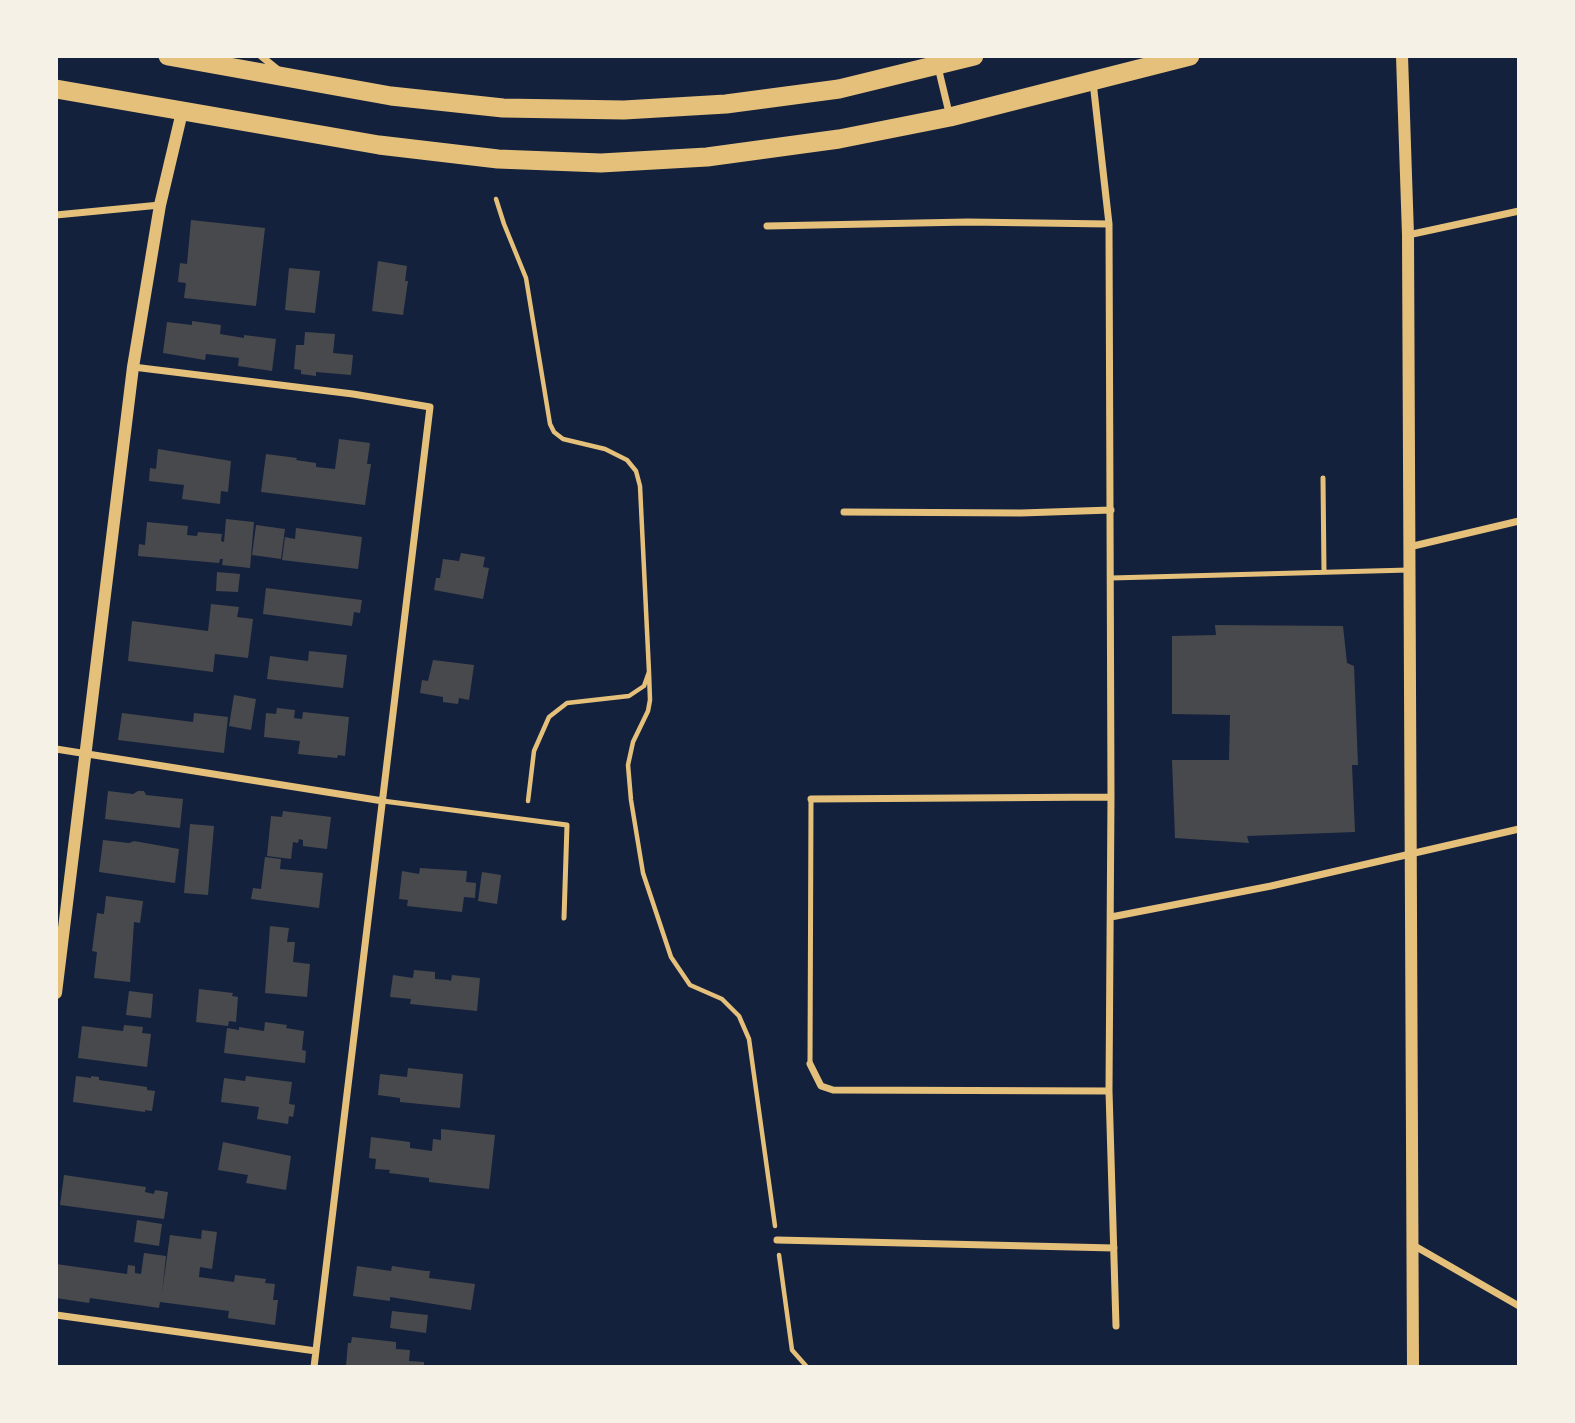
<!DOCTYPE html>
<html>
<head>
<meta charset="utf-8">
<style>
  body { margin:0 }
  #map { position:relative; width:1575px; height:1423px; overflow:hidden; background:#14213d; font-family:"Times New Roman",serif }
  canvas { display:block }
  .frame { position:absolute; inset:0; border:58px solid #f6f1e7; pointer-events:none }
</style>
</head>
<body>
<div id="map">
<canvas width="1575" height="1423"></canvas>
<div class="frame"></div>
</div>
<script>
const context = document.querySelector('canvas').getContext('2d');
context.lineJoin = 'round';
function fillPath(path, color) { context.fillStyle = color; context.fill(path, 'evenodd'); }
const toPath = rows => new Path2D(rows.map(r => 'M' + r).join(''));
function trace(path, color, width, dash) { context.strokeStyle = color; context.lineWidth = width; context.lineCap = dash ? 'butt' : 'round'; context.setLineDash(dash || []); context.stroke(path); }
fillPath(toPath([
  [191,220,265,228,256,306,184,298,186,283,178,282,180,263,187,264],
  [378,261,407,266,405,281,408,281,403,315,372,311],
  [289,268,320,271,315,313,285,310],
  [192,321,221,325,220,334,244,338,244,335,276,339,272,371,238,366,239,358,206,354,205,360,163,353,167,322,192,325],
  [305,332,335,334,333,353,353,355,351,375,316,372,316,376,301,374,301,370,294,369,296,345,304,345],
  [339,439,370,443,367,464,371,464,365,505,261,492,266,454,297,458,296,460,316,463,316,467,335,469],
  [158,449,231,461,228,492,221,491,220,504,182,499,184,485,149,481,150,468,156,469],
  [226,519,254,522,250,568,222,565,223,559,220,559,219,563,138,556,139,544,145,545,147,522,188,526,187,535,197,536,198,532,222,534,221,541,224,542],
  [256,525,285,529,281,559,252,555],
  [296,528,362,537,358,569,282,560,285,537,295,539],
  [461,553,485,557,483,567,489,568,483,599,434,590,436,578,440,578,443,559,459,561],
  [217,572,240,574,238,592,216,591],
  [266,588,362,600,360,613,354,612,352,626,263,614],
  [211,604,239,607,237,617,253,619,248,658,215,654,213,672,128,661,132,621,208,631],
  [1215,625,1343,626,1347,663,1354,666,1358,765,1352,765,1355,832,1247,836,1249,843,1175,838,1172,760,1229,760,1230,715,1172,714,1172,636,1216,635],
  [309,651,347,655,343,688,267,679,270,656,308,661],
  [433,660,474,665,469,700,459,698,458,704,443,702,443,697,420,693,422,680,428,681],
  [234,695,256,699,251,730,229,726],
  [277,708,295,710,294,718,302,719,303,712,349,717,345,756,338,755,337,758,298,754,300,741,264,737,266,713,276,714],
  [122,713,193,722,194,713,228,717,224,753,118,740],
  [108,791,133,794,138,791,144,791,146,795,183,799,180,828,105,819],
  [283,811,331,817,327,849,303,846,303,840,299,839,298,843,293,842,291,859,267,856,271,816,282,817],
  [190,824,214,826,208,895,184,893],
  [103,840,129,843,134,841,179,849,175,883,99,872],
  [265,857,281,859,280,869,323,873,319,908,251,899,253,888,261,889],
  [420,868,467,871,466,882,476,883,475,898,464,897,462,912,407,906,408,900,399,899,402,871,419,874],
  [482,872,501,875,497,904,478,901],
  [106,896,143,901,140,923,134,922,130,982,94,978,97,952,92,951,97,913,104,914],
  [270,926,289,928,287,942,295,942,293,962,310,964,307,997,265,993],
  [414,970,435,972,435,979,448,980,451,981,452,975,480,978,477,1011,410,1004,411,999,390,997,393,975,413,978],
  [199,989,233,993,232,996,238,997,236,1022,229,1021,228,1026,196,1022],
  [129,991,153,994,151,1018,126,1015],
  [265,1022,287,1025,286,1028,304,1031,302,1050,306,1051,305,1063,224,1053,227,1028,239,1030,239,1027,264,1031],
  [124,1025,143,1027,142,1033,151,1034,147,1067,78,1058,82,1026,123,1031],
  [408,1068,463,1074,460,1108,400,1102,400,1098,378,1095,380,1074,407,1077],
  [76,1076,91,1078,91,1076,99,1077,99,1080,147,1087,147,1090,155,1091,152,1111,145,1110,145,1112,73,1102],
  [246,1076,292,1082,289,1104,295,1105,293,1117,289,1116,288,1124,257,1119,259,1107,221,1102,224,1078,245,1081],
  [441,1129,495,1135,489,1189,429,1182,429,1178,389,1173,390,1170,375,1169,376,1159,369,1158,371,1137,410,1142,410,1148,432,1151,433,1139,441,1140],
  [223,1142,291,1156,286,1190,246,1183,248,1175,218,1170],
  [64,1175,146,1187,145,1192,154,1194,155,1190,168,1192,164,1219,60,1205],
  [137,1220,162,1224,159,1246,134,1242],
  [202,1230,217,1232,212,1269,200,1267,199,1277,234,1282,235,1275,266,1279,265,1283,275,1284,273,1300,278,1300,275,1325,228,1318,229,1311,160,1302,159,1308,90,1298,89,1303,56,1298,56,1264,127,1274,128,1265,135,1266,135,1273,141,1274,144,1253,166,1256,162,1293,170,1235,201,1239],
  [357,1266,391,1271,392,1266,426,1271,430,1271,429,1278,475,1284,471,1310,390,1297,390,1301,353,1296],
  [392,1311,428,1315,426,1333,390,1328],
  [352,1337,396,1342,396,1349,410,1350,409,1361,424,1362,424,1367,346,1366,348,1343,351,1343]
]), '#48494c');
trace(toPath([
  [496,199,504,224,526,278,550,424,554,432,563,439,605,449,627,460,636,471,640,486,649,672,644,686,629,696,567,703,549,717,534,751,528,801],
  [649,672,650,700,648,711,633,742,628,765,631,800,643,873,671,957,690,985,722,999,739,1016,749,1039,775,1226],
  [779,1255,792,1350,807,1367]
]), '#e5c07b', 4.5);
trace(toPath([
  [1323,478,1324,572],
  [1111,578,1409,570],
  [383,801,567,825,564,918],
  [810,1064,811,799]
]), '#e5c07b', 5);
trace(toPath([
  [261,56,277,69],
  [938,67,950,117],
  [1093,82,1109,224,1111,797,1109,1091,1116,1326],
  [56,215,160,205],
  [767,226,968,222,1109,224],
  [1408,235,1519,211],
  [133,367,353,394,430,407,314,1367],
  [844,512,1021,513,1111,510],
  [1409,547,1519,521],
  [56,749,383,801],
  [811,799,1111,797],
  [1111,917,1271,886,1519,829],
  [810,1064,821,1086,833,1090,1109,1091],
  [777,1240,1114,1248],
  [1413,1245,1519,1306],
  [56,1315,316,1351]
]), '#e5c07b', 7);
trace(toPath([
  [1402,56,1408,235,1413,1367],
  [56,993,133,367,160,205,182,112]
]), '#e5c07b', 12);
trace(toPath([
  [168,56,391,96,503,108,624,110,726,104,839,89,974,56],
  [56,89,379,145,498,159,601,163,707,157,839,139,950,117,1190,56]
]), '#e5c07b', 19);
</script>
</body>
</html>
